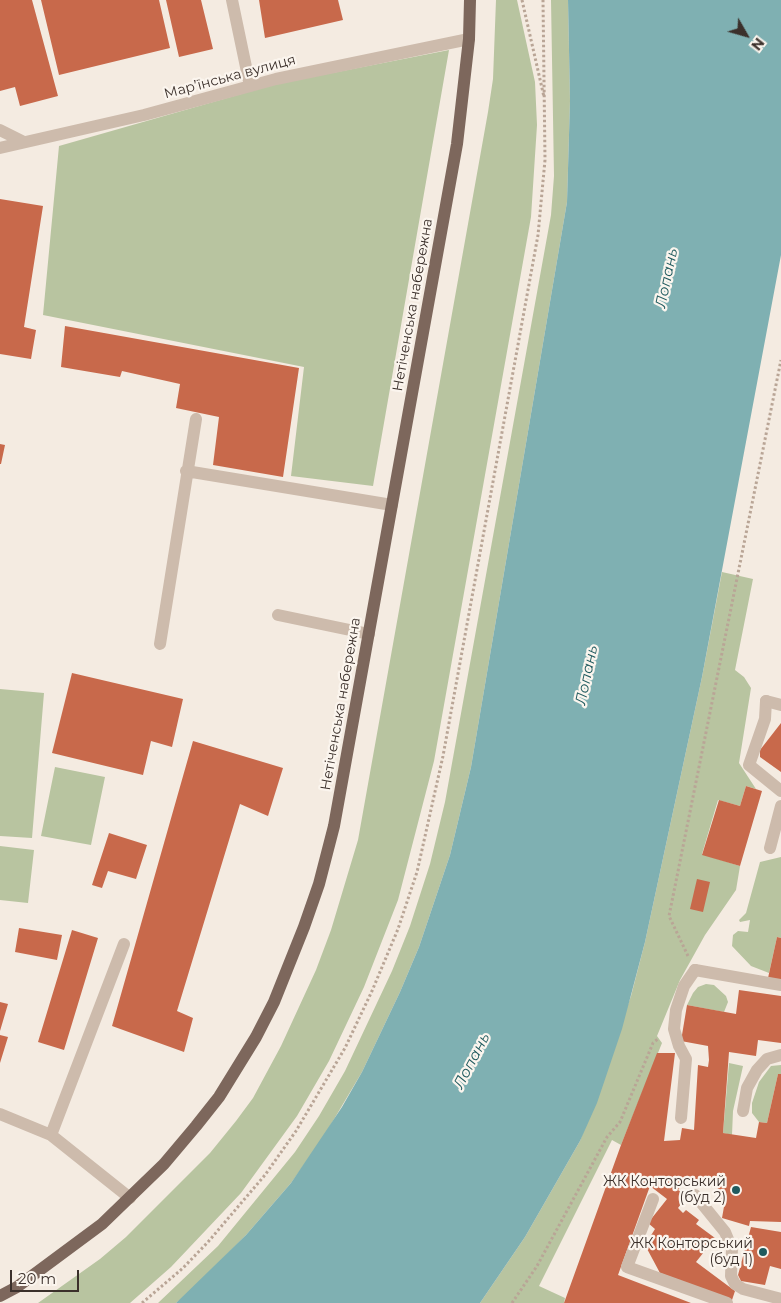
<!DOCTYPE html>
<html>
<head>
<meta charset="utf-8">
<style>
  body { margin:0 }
  #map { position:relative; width:781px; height:1303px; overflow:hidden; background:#f4ebe1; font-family:Montserrat,sans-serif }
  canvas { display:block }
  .north { position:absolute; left:721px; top:10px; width:50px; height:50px; -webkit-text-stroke:4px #fbf5ee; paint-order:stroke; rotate:128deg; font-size:14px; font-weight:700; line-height:20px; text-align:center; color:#3b302b }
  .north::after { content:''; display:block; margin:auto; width:18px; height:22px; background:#3b302b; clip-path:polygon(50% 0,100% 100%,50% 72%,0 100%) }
  .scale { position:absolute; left:10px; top:1270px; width:69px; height:22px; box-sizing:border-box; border:2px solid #3b302b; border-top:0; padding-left:6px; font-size:15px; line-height:18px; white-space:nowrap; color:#3b302b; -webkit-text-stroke:4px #fbf5ee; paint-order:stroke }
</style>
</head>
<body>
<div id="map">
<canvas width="781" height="1303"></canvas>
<div class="north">N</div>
<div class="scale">20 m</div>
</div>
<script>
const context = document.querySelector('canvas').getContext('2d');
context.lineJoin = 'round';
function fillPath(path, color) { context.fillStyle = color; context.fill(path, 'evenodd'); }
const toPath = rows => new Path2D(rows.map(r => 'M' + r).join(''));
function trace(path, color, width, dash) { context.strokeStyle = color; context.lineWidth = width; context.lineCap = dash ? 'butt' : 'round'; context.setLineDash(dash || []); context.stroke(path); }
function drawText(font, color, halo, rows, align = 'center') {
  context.font = font + ' Montserrat,sans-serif'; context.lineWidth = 4.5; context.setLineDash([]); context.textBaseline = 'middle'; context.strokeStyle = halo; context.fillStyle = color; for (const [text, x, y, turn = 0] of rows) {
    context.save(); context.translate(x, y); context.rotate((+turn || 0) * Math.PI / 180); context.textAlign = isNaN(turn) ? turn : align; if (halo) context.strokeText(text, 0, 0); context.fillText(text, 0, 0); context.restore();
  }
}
fillPath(toPath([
  [496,0,517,0,535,82,537,125,531,217,434,761,398,900,364,987,329,1061,297,1116,241,1193,171,1267,130,1303,38,1303,100,1259,126,1237,210,1153,236,1121,253,1098,281,1046,316,970,331,930,358,840,488,112,493,79],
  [551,0,568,0,570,101,567,202,471,767,450,855,419,947,400,992,362,1072,321,1141,291,1183,246,1235,192,1290,176,1303,158,1303,218,1246,295,1152,319,1116,345,1071,392,971,410,926,430,864,445,802,551,215,554,176],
  [449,50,373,486,291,476,304,367,43,315,59,146,276,84],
  [722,572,753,579,735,670,744,677,751,688,739,763,756,789,746,786,740,806,718,800,702,854,740,866,736,890,705,935,680,980,657,1036,662,1043,621,1145,612,1140,539,1286,565,1298,564,1303,480,1303,525,1237,580,1141,631,996,645,942,702,677],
  [0,689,44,693,32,838,0,836],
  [55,767,105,777,91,845,41,836],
  [0,846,34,850,28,903,0,900],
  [781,857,781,938,777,937,769,973,751,966,732,946,733,935,738,931,748,932,750,920,740,922,739,920,746,913,760,862],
  [706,984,714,985,726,996,728,1002,724,1012,687,1005,693,993,698,987],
  [729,1063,743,1066,733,1111,732,1135,723,1133],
  [781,1065,781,1074,778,1074,767,1123,759,1122,752,1113,752,1103,759,1082,771,1066]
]), '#b8c4a0');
fillPath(toPath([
  [568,0,781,0,781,255,702,677,645,942,622,1029,597,1103,580,1141,525,1237,480,1303,176,1303,246,1235,291,1183,342,1107,362,1072,400,992,419,947,450,855,471,767,567,202,570,101]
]), '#7fb0b2');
fillPath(toPath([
  [0,0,32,0,58,96,20,106,15,87,0,91],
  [41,0,159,0,170,48,59,75],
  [166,0,201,0,213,49,179,57],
  [259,0,338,0,343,20,265,38],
  [0,199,43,206,24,327,36,330,31,359,0,354],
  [65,326,299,368,283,477,213,465,219,417,176,408,180,384,122,371,120,377,61,367],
  [0,444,5,445,1,464,0,464],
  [72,673,183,699,172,747,151,741,143,775,52,753],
  [781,723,781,772,760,757,760,750],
  [193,741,283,768,268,816,240,804,177,1011,193,1018,184,1052,112,1026],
  [746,786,762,791,740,866,702,855,719,800,740,806],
  [109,833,147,845,136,879,108,871,102,888,92,885],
  [697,879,710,882,703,912,690,909],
  [19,928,62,935,57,960,15,952],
  [72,930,98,938,64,1050,38,1042],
  [777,937,781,938,781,980,768,978],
  [739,990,781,996,781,1043,758,1040,756,1056,729,1052,723,1133,756,1138,759,1122,767,1123,778,1074,781,1074,781,1222,750,1221,749,1226,722,1218,725,1201,721,1201,722,1194,717,1193,718,1187,688,1183,689,1176,678,1190,687,1196,678,1208,683,1213,686,1210,699,1220,696,1224,715,1238,696,1262,735,1291,732,1300,660,1273,645,1245,655,1229,648,1223,667,1199,650,1186,618,1275,691,1303,564,1303,621,1145,657,1053,675,1053,664,1141,680,1140,682,1128,694,1130,698,1065,708,1067,709,1060,708,1046,681,1041,687,1005,736,1014],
  [0,1002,8,1004,0,1031],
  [0,1035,8,1037,0,1063],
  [751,1227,781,1232,781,1269,770,1266,765,1285,741,1281,738,1275]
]), '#c8694b');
trace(toPath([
  [522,0,544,97],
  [688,956,669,916,781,360],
  [142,1303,183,1268,208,1242,265,1175,296,1131,345,1048,372,991,398,929,417,872,443,756,538,235,545,160,543,0],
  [512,1303,537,1266,607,1137,620,1122,653,1043,659,1038]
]), '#b9a596', 3, [2.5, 2.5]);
trace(toPath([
  [232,0,250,86],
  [186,471,392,505],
  [278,615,369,634],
  [160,644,196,419],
  [766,701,765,719,749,765,781,791],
  [770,848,781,806],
  [124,944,51,1135,130,1198],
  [743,1111,747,1088,757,1070,767,1059,781,1055],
  [0,1114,51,1135],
  [681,1118,686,1059,679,1046,674,1029,676,1010,684,986,695,970],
  [695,1195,725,1232,732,1249,731,1276,735,1284,743,1289,781,1299],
  [653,1199,627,1267,727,1303]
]), '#cdbbac', 12);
trace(toPath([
  [0,130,22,141],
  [0,148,144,115,276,79,469,39],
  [766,701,781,705],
  [695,970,781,985]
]), '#cdbbac', 12);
trace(toPath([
  [0,1296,17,1287,102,1224,164,1164,196,1126,219,1097,256,1037,274,1002,304,927,319,884,334,826,457,144,469,39,470,0]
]), '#7d675c', 12);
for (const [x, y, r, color] of [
  [736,1190,5,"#1f5a5e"],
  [763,1252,5,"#1f5a5e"]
]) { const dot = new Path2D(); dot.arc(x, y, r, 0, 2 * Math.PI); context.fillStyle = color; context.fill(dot); trace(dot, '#fbf5ee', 2); }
drawText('14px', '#3b302b', '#fbf5ee', [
  ["Мар’їнська вулиця",230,77,-15],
  ["Нетіченська набережна",413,305,-80],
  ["Нетіченська набережна",341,704,-80]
]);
drawText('14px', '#3b302b', '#fbf5ee', [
  ["ЖК Конторський",726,1182],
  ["(буд 2)",726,1198],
  ["ЖК Конторський",753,1244],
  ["(буд 1)",753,1260]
], 'right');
drawText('italic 15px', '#1f5a5e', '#fbf5ee', [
  ["Лопань",667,278,-78],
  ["Лопань",587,675,-78],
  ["Лопань",472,1061,-62]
]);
</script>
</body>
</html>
